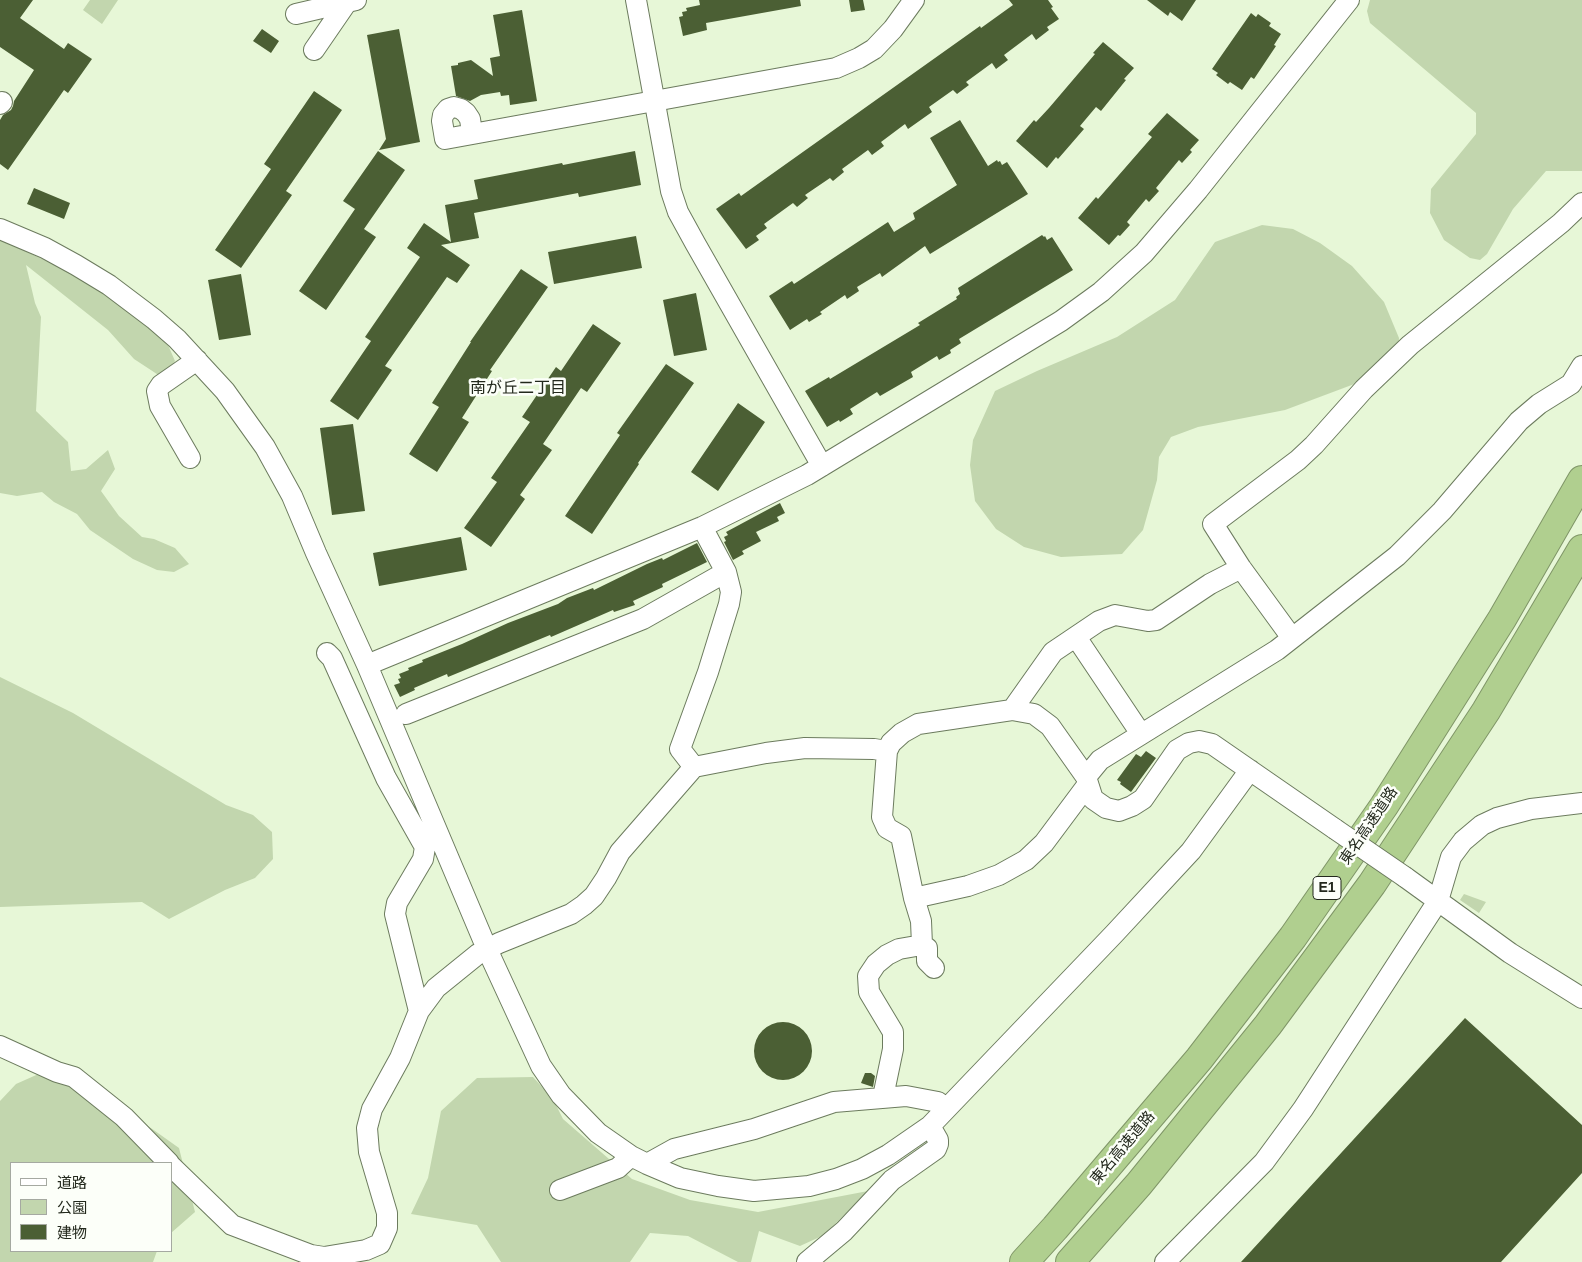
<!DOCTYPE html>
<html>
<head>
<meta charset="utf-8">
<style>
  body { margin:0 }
  #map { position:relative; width:1582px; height:1262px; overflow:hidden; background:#e7f7d7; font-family:Helvetica,"Noto Sans JP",sans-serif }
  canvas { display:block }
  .legend { position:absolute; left:10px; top:1162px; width:162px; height:90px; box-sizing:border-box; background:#fcfff9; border:1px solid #a5a9a1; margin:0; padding:6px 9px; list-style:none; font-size:15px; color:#23291d }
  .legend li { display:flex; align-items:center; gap:10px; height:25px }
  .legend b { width:25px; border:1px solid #a5a9a1 }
</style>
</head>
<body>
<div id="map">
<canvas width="1582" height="1262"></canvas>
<ul class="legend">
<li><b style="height:6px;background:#fff"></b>道路</li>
<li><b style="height:14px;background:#c2d6ae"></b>公園</li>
<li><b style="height:14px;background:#4b5f34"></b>建物</li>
</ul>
</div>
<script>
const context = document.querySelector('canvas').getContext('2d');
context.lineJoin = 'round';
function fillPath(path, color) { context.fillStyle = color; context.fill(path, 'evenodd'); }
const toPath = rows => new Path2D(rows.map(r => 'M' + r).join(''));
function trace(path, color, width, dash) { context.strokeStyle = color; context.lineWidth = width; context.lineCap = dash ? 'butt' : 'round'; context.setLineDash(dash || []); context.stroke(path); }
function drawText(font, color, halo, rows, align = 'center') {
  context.font = font + ' Helvetica,"Noto Sans JP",sans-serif'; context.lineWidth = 5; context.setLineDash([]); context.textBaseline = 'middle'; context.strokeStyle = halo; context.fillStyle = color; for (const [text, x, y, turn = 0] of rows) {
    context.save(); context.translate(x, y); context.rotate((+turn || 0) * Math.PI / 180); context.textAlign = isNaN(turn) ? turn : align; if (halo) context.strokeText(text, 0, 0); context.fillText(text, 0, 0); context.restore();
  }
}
fillPath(toPath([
  [90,0,118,0,102,24,83,10],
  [1370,0,1582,0,1582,171,1546,171,1513,209,1487,254,1480,260,1470,258,1444,240,1430,213,1431,189,1476,134,1476,113,1370,23,1367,11],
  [1262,225,1293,229,1320,243,1352,266,1384,302,1399,338,1397,368,1285,410,1198,427,1171,437,1159,457,1157,480,1143,530,1122,554,1061,557,1024,547,996,529,975,501,970,465,973,440,995,391,1037,371,1117,337,1175,300,1215,242],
  [0,239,82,278,132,308,165,338,175,361,163,378,134,359,108,330,26,265,35,303,41,317,36,411,68,442,71,471,86,469,108,450,115,469,101,491,119,516,142,537,154,539,175,548,189,564,174,572,157,570,133,559,90,530,77,514,54,502,42,492,17,496,0,493],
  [0,677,73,713,226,805,253,815,272,832,273,859,255,878,225,890,169,919,142,902,0,907],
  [1464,894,1486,902,1479,913,1460,900],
  [61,1064,179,1148,195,1212,171,1233,171,1163,11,1163,11,1251,157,1251,153,1262,0,1262,0,1101,16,1084],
  [533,1077,553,1099,563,1119,632,1179,690,1200,758,1212,868,1191,824,1235,800,1246,759,1231,751,1262,738,1262,688,1236,650,1233,630,1262,501,1262,477,1225,411,1214,428,1178,441,1111,477,1078]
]), '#c2d6ae');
fillPath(toPath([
  [0,0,33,0,20,18,64,49,68,43,92,59,68,93,64,90,8,170,0,164,0,120,3,115,11,110,13,106,14,101,34,70,0,47],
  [699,0,800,0,801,6,706,23,707,30,683,36,679,17,683,16,682,12,687,11,686,8,700,5],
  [849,0,863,0,865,10,851,12],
  [1009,0,1048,0,1053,7,1051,8,1059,19,1047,27,1049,30,1036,40,1032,34,1004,55,1008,60,996,69,992,63,966,82,969,85,957,94,953,90,929,107,932,112,908,129,905,124,881,142,884,146,872,155,868,150,842,169,844,172,833,181,830,178,805,195,808,198,797,207,793,203,764,224,767,228,756,236,759,240,746,249,716,209,739,193,741,196,980,26,981,28,1013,5],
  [1147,0,1196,0,1182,21,1170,12,1168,16],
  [522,10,537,101,510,105,509,95,501,96,500,92,481,95,470,101,456,96,451,66,458,65,458,63,471,60,493,76,490,58,500,56,493,15],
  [1251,13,1256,17,1258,14,1271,23,1269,26,1281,34,1274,45,1276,46,1254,79,1251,77,1242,90,1230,82,1228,84,1216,75,1218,73,1212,69],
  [262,29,279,41,271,53,253,41],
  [399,29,420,142,379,150,386,139,367,35],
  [1103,42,1134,68,1124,79,1126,80,1101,111,1096,107,1080,126,1084,129,1058,159,1056,157,1047,168,1016,141,1034,120,1036,122,1049,108,1095,54,1093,53],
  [314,91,342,110,286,191,292,195,241,268,215,250,271,169,264,164],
  [1167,113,1199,140,1190,150,1192,152,1182,163,1179,160,1156,188,1159,191,1149,202,1146,199,1127,222,1130,225,1120,236,1118,235,1109,245,1078,218,1096,197,1098,199,1152,137,1148,134],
  [960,120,988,166,997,160,998,162,1000,161,1002,165,1007,162,1028,194,930,254,925,246,882,277,880,273,857,287,859,291,847,299,845,295,820,312,822,314,809,322,807,319,790,330,769,296,792,281,794,284,888,222,894,232,915,219,913,213,957,185,930,138],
  [378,151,405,170,364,229,376,237,326,310,299,291,355,209,343,201],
  [635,151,641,185,579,197,578,193,474,213,479,238,441,245,470,265,457,283,447,277,385,366,392,370,358,420,330,401,371,341,365,337,420,257,407,248,424,223,451,242,445,205,478,199,474,180,562,163,563,165],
  [34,188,70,203,64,219,27,204],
  [1042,235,1044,237,1045,236,1047,240,1052,237,1073,270,959,339,961,343,950,350,951,353,939,360,937,356,911,372,913,377,880,396,877,392,850,409,853,414,840,422,839,420,827,427,805,391,829,377,830,379,920,325,918,323,957,299,956,297,960,294,958,288],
  [636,236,642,268,554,284,548,252],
  [521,269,548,287,490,370,492,371,462,418,469,422,437,472,409,454,439,407,432,403,471,342,470,342],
  [241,274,251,335,219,340,208,280],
  [696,293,707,350,674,356,663,300],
  [593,324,621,343,587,392,581,388,543,444,552,450,520,495,525,499,491,547,464,528,497,482,491,478,530,422,522,417,556,367,561,371],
  [666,364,694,383,638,463,639,464,592,534,565,516,620,435,617,433],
  [738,403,765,422,718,491,691,472],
  [353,424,365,511,332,515,320,428],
  [780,503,785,513,777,517,779,521,756,532,761,541,742,551,744,554,733,560,724,542,726,541,724,537,728,535,726,532],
  [461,537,467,570,379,586,373,553],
  [697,543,707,562,662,584,663,587,633,601,635,605,614,612,613,610,551,637,550,635,448,677,447,674,414,688,415,690,400,697,394,685,400,683,398,679,401,678,399,674,409,670,408,668,423,662,422,660,462,644,508,623,558,604,567,598,593,588,594,590,647,564,662,558,663,560],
  [1146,751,1156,758,1131,792,1120,784,1121,782,1117,780,1136,754,1141,757],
  [1465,1018,1582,1125,1582,1173,1501,1262,1241,1262],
  '754 1051a29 29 0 1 1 58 0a29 29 0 1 1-58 0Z',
  [865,1073,871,1073,875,1076,873,1087,861,1083]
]), '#4b5f34');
const minor = toPath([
  [636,0,671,191,678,212,695,243,822,466],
  [296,14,356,0],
  [314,50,347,2],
  [0,104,2,102],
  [472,133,470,119,466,113,461,109,454,107,448,109,443,115,442,121,445,139,836,68,859,58,874,49,893,29,914,0],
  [0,229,45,248,76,265,109,285,154,319,177,339,225,391,265,447,292,496,316,553,367,665,487,949,541,1066,561,1095,598,1133,631,1156,647,1164,680,1178,718,1186,754,1191,809,1186,836,1179,862,1169,888,1155,930,1126,1114,934,1191,851,1250,770],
  [190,458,160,406,157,391,161,385,197,360],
  [1076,637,1141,734],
  [1292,638,1241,568,1213,524,1298,460,1314,445,1364,389,1410,345,1561,223,1582,203],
  [327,653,332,658,386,778,425,847,423,859,397,903,395,914,419,1011],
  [367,665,702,527,807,475,1061,321,1101,292,1144,253,1198,190,1349,0],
  [1012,710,1053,652,1099,621,1115,615,1148,621,1156,620,1210,584,1241,568],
  [406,714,643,619,726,572],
  [694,767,680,749,708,672,729,604,731,592,726,572,702,527],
  [1335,829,1212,744,1199,741,1189,743,1177,750,1143,799,1132,806,1119,811,1106,808,1093,799,1086,777,1100,760,1277,650,1397,556,1442,511,1519,421,1539,404,1571,384,1582,366],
  [1405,877,1510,953,1582,998],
  [914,898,968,886,999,875,1026,860,1044,843,1088,784],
  [934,968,927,961,927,948,922,945,921,921,914,898,901,836,887,828,882,817,887,751,891,743,902,733,918,724,1012,710,1034,714,1050,726,1086,777],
  [0,1046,57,1072,74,1077,124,1117,169,1163],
  [883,1097,893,1049,893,1032,869,992,868,976,876,964,887,955,899,949,922,945],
  [647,1164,674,1149,754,1129,834,1102,906,1096,938,1102,946,1109],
  [171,1166,232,1225,311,1255,324,1257,366,1250,380,1244,387,1228,387,1213,369,1152,367,1128,372,1109,400,1058,419,1011,436,988,478,954,499,943,571,914,584,905,594,896,606,878,620,852,694,767,766,753,805,748,874,749,887,751],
  [560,1190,618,1168,631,1156],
  [807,1262,844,1231,892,1180,936,1149,938,1144,938,1140,930,1126],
  [1165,1262,1264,1162,1303,1109,1438,901,1451,857,1463,841,1482,825,1497,818,1531,809,1582,803]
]);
const highway = toPath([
  [1024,1262,1055,1228,1199,1059,1293,937,1384,806,1502,619,1582,480],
  [1070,1262,1139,1184,1268,1025,1372,884,1486,711,1582,549]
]);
trace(minor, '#6c7b5e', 22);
trace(highway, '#7f9567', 30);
trace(minor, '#fff', 20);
trace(highway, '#b0cf8f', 28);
const minorBridge = toPath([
  [1335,829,1405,877]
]);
trace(minorBridge, '#6c7b5e', 22, []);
trace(minorBridge, '#fff', 20);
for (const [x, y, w] of [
  [1327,888,28]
]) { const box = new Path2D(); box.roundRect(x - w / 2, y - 11.5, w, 23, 4); context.fillStyle = '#fcfff9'; context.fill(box); trace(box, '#23291d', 1); }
drawText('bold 14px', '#23291d', null, [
  ["E1",1327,888]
]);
drawText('15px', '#23291d', '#fcfff9', [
  ["東名高速道路",1369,826,-56],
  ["東名高速道路",1123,1148,-50]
]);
drawText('16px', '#23291d', '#fcfff9', [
  ["南が丘二丁目",518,389]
]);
</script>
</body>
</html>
